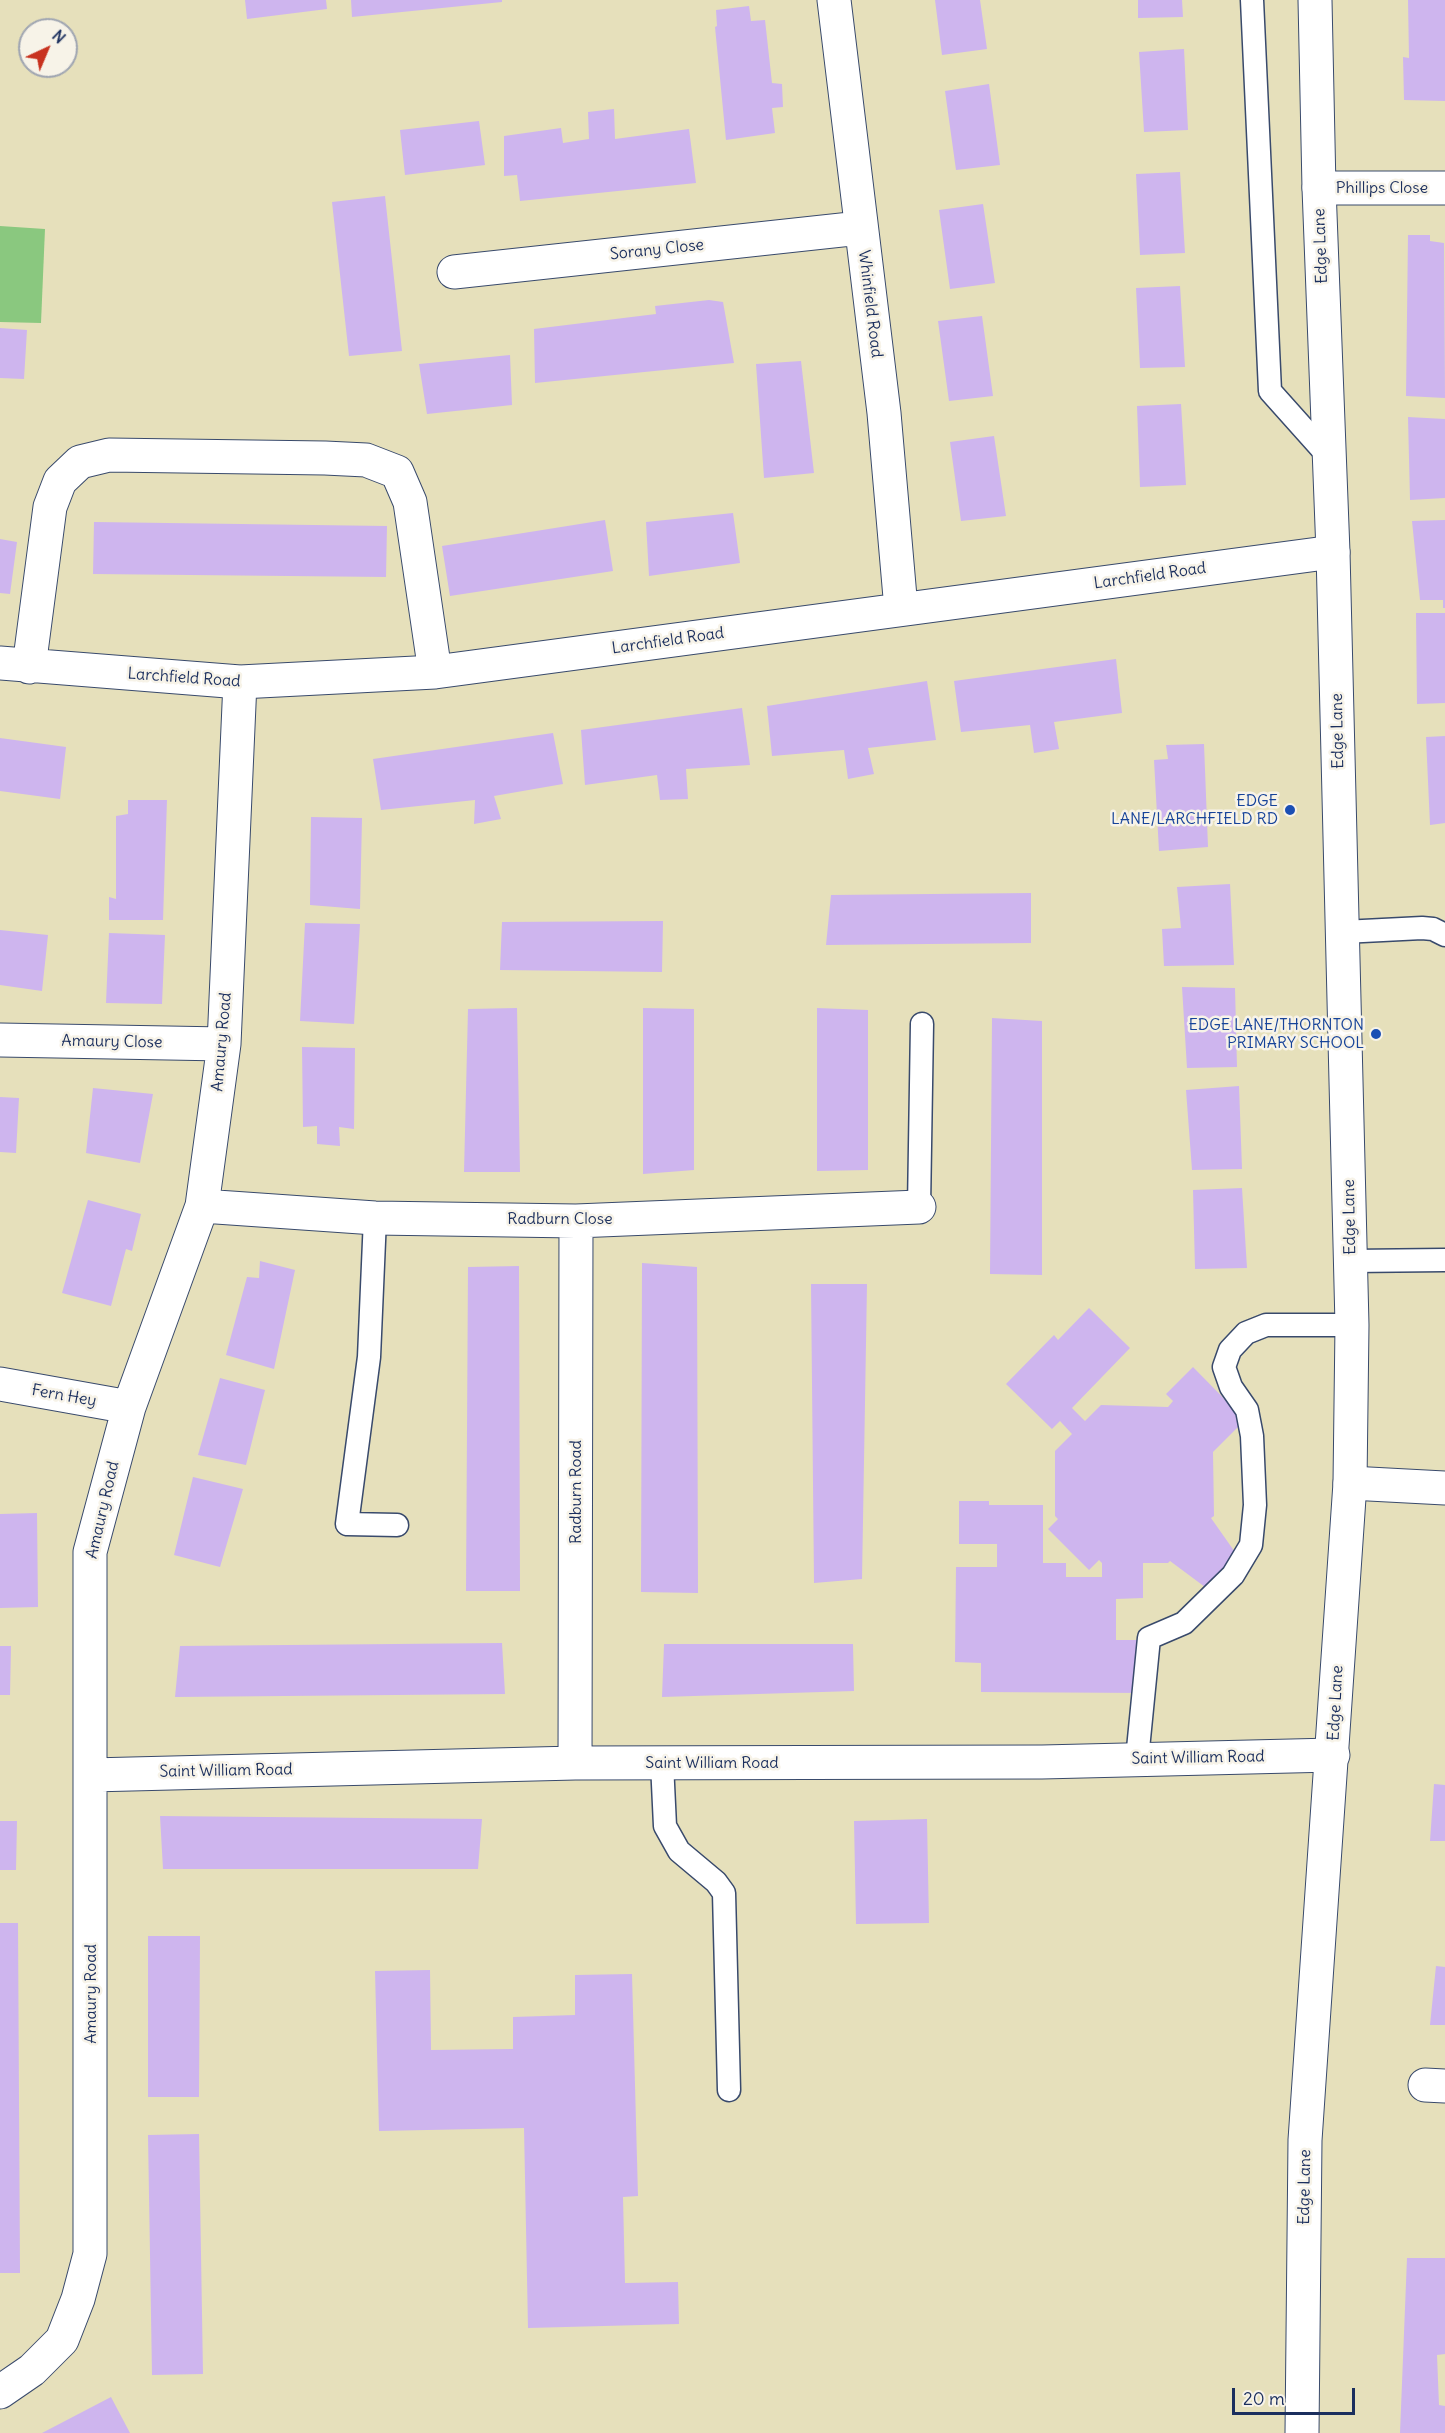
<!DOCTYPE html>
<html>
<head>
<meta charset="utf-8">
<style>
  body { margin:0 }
  #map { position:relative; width:1445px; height:2433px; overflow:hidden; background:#e6e0bb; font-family:Delius,sans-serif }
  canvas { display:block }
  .north { position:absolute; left:18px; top:18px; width:60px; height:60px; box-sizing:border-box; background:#f7f3e8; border:2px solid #9fa5b1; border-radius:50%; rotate:44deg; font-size:16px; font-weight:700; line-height:24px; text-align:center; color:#1b2f5e }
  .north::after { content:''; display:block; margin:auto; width:21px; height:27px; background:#c8321e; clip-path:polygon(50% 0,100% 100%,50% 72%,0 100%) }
  .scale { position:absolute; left:1232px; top:2388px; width:123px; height:27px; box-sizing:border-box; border:3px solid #1b2f5e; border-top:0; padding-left:8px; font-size:18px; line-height:21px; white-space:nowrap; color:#1b2f5e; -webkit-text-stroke:4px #f7f3e8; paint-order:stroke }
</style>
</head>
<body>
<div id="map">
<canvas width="1445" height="2433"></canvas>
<div class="north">N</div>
<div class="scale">20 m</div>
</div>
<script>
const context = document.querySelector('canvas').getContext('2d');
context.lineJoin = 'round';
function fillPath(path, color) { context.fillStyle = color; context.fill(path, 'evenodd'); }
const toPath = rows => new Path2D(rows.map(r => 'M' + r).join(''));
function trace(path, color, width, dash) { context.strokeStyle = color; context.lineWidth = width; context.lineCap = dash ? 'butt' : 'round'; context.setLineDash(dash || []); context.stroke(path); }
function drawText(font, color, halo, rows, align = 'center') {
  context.font = font + ' Delius,sans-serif'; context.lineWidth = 5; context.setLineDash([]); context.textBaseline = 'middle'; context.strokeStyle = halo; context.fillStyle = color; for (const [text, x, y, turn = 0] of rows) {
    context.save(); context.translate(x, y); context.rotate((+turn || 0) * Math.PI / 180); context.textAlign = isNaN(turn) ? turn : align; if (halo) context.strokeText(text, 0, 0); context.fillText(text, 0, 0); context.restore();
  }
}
fillPath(toPath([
  [0,226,45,229,41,323,0,322]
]), '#8ac87f');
fillPath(toPath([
  [245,0,326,0,327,9,247,19],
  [351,0,502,0,502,2,352,17],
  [935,0,980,0,987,49,942,55],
  [1138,0,1182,0,1183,17,1138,18],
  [1408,0,1445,0,1445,101,1404,100,1403,57,1409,58],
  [749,6,751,21,765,20,772,83,782,84,783,107,772,108,775,133,726,140,715,27,717,26,716,10],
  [1184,49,1188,130,1144,132,1139,52],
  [989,84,1000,165,956,170,945,91],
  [614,109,615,139,689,129,696,183,520,201,517,175,504,176,504,136,561,128,563,143,589,139,588,112],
  [479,121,485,165,405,175,400,130],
  [1180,172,1185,253,1140,255,1136,174],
  [385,196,402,351,349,356,332,202],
  [983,204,995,283,950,289,939,210],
  [1408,235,1430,235,1430,241,1444,243,1445,398,1406,396],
  [1180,286,1185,367,1140,368,1136,288],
  [709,300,723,302,734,363,535,383,534,329,656,314,655,306],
  [982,316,993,396,949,401,938,321],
  [0,328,27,330,24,379,0,378],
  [510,355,512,405,427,414,419,364],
  [801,361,814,473,764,478,756,364],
  [1181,404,1186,485,1140,487,1137,406],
  [1408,417,1445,419,1445,498,1410,500],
  [994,436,1006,516,961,521,950,442],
  [733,513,740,563,649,576,646,522],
  [605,520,613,571,450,596,442,546],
  [1445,520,1445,608,1443,608,1443,600,1420,600,1412,521],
  [94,522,387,526,386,577,93,574],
  [0,539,17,542,10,594,0,593],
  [1416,613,1445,613,1445,703,1417,704],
  [1116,659,1122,713,1054,722,1059,749,1034,753,1030,725,961,732,954,681],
  [927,681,936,740,868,748,874,774,848,779,844,750,772,756,767,706],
  [742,708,750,765,686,769,688,799,660,800,657,775,585,785,581,730],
  [553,733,563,784,494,796,501,819,474,824,475,800,381,810,373,759],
  [1445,736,1445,823,1430,825,1426,737],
  [0,738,66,747,60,799,0,791],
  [1204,744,1208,847,1159,851,1154,760,1168,759,1166,745],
  [128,800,167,800,163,920,109,920,109,897,116,899,116,816,128,814],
  [311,817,362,818,360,909,310,905],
  [1230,884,1234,965,1164,966,1162,929,1181,928,1177,887],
  [1031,893,1031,943,826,945,831,895],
  [663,921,662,972,500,970,502,922],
  [305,923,360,924,354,1024,300,1021],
  [0,930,48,935,42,991,0,985],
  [109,933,165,935,162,1004,106,1003],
  [1182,987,1235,988,1237,1067,1187,1068],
  [517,1008,520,1172,464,1172,468,1009],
  [643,1008,694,1009,694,1170,643,1174],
  [817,1008,868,1010,868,1170,817,1171],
  [992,1018,1042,1021,1042,1275,990,1274],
  [302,1047,355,1048,354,1129,339,1127,340,1146,317,1144,317,1126,303,1127],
  [1239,1086,1242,1169,1192,1170,1186,1090],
  [93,1088,153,1094,140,1163,86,1153],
  [0,1097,19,1098,16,1153,0,1152],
  [1242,1188,1247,1268,1195,1269,1193,1190],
  [88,1200,141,1214,132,1251,126,1249,111,1306,62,1293],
  [260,1261,295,1270,274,1369,226,1355,247,1277,259,1278],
  [642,1263,697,1267,698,1593,641,1592],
  [519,1266,520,1591,466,1591,468,1267],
  [811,1284,867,1284,862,1579,814,1583],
  [1089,1308,1130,1348,1072,1408,1085,1421,1101,1405,1168,1407,1173,1401,1166,1394,1193,1367,1245,1420,1213,1452,1214,1516,1211,1518,1237,1555,1205,1587,1170,1561,1168,1563,1143,1563,1143,1598,1116,1599,1116,1640,1143,1640,1143,1693,981,1692,981,1663,955,1662,956,1567,997,1567,997,1544,959,1544,959,1501,989,1501,989,1505,1043,1505,1043,1563,1066,1563,1066,1577,1102,1577,1102,1563,1099,1560,1089,1570,1048,1529,1058,1519,1055,1516,1055,1451,1072,1434,1060,1421,1052,1429,1006,1384,1054,1335,1058,1340],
  [220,1378,265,1390,246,1465,198,1455],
  [193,1477,243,1489,220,1567,174,1555],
  [37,1513,38,1607,0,1608,0,1514],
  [502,1643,505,1694,175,1697,180,1646],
  [664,1644,853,1644,854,1691,662,1697],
  [0,1646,11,1646,10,1695,0,1695],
  [1434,1784,1445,1785,1445,1841,1430,1841],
  [160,1816,482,1819,478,1869,163,1869],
  [927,1819,929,1923,856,1924,854,1821],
  [0,1821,17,1821,16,1870,0,1870],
  [0,1923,18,1923,20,2273,0,2273],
  [148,1936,200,1936,199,2097,148,2097],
  [1436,1966,1445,1967,1445,2025,1430,2025],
  [430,1970,431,2050,513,2049,513,2017,575,2015,575,1975,632,1974,638,2196,623,2197,625,2283,678,2282,679,2324,528,2328,524,2128,379,2131,375,1971],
  [199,2134,203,2374,152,2375,148,2135],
  [1407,2258,1445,2258,1445,2354,1437,2355,1439,2405,1445,2406,1445,2433,1400,2433],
  [111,2397,130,2433,42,2433]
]), '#ceb5ee');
const lane = toPath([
  [1252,0,1270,391,1329,457],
  [1343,932,1422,928,1433,929,1445,935],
  [919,1207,922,1024],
  [375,1218,369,1357,347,1524,397,1525],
  [1351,1261,1445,1260],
  [1137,1759,1149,1638,1184,1623,1233,1575,1251,1545,1255,1505,1252,1436,1247,1410,1231,1387,1224,1367,1230,1350,1246,1333,1266,1325,1352,1325],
  [662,1763,665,1826,679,1851,716,1882,724,1893,729,2090]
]);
const street = toPath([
  [834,0,884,413,901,609],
  [1319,188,1445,188],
  [454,272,860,228],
  [0,663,240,682,435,672,1333,552],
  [29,667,50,507,60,481,80,462,109,455,325,458,366,460,397,472,410,502,435,672],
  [0,1040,224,1044],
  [202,1206,375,1218,576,1221,919,1207],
  [0,1384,129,1407],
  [1350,1483,1445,1488],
  [575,1763,576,1221],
  [91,1775,575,1763,1042,1762,1333,1755],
  [1425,2085,1445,2086],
  [0,2392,32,2370,62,2340,78,2299,90,2254,90,1552,129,1407,202,1206,224,1044,240,682]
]);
const secondary = toPath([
  [1302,2433,1305,2140,1350,1483,1352,1325,1333,552,1319,188,1315,0]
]);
trace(lane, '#394a6c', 25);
trace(street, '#394a6c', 35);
trace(secondary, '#394a6c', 35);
trace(lane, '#fff', 22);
trace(street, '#fff', 33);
trace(secondary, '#fff', 33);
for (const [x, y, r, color] of [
  [1290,810,6,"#1a4fb4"],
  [1376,1034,6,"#1a4fb4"]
]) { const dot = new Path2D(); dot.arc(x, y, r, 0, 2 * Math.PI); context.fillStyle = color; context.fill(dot); trace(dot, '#f7f3e8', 2); }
drawText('16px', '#1b2f5e', '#f7f3e8', [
  ["Phillips Close",1382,188],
  ["Edge Lane",1321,246,-92],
  ["Sorany Close",657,250,-6],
  ["Whinfield Road",870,304,83],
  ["Larchfield Road",1150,576,-8],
  ["Larchfield Road",668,641,-8],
  ["Larchfield Road",184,678,4],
  ["Edge Lane",1338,731,-91],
  ["Amaury Close",112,1042,1],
  ["Amaury Road",222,1042,-85],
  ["Edge Lane",1350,1217,-91],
  ["Radburn Close",560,1219],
  ["Fern Hey",64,1396,10],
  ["Radburn Road",576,1492,-90],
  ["Amaury Road",103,1510,-77],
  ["Edge Lane",1336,1703,-87],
  ["Saint William Road",1198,1758,-1],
  ["Saint William Road",712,1763],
  ["Saint William Road",226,1771,-1],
  ["Amaury Road",91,1994,-90],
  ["Edge Lane",1305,2187,-89]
]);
drawText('16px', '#164399', '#f7f3e8', [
  ["EDGE",1278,801],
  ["LANE/LARCHFIELD RD",1278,819],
  ["EDGE LANE/THORNTON",1364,1025],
  ["PRIMARY SCHOOL",1364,1043]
], 'right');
</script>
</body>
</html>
